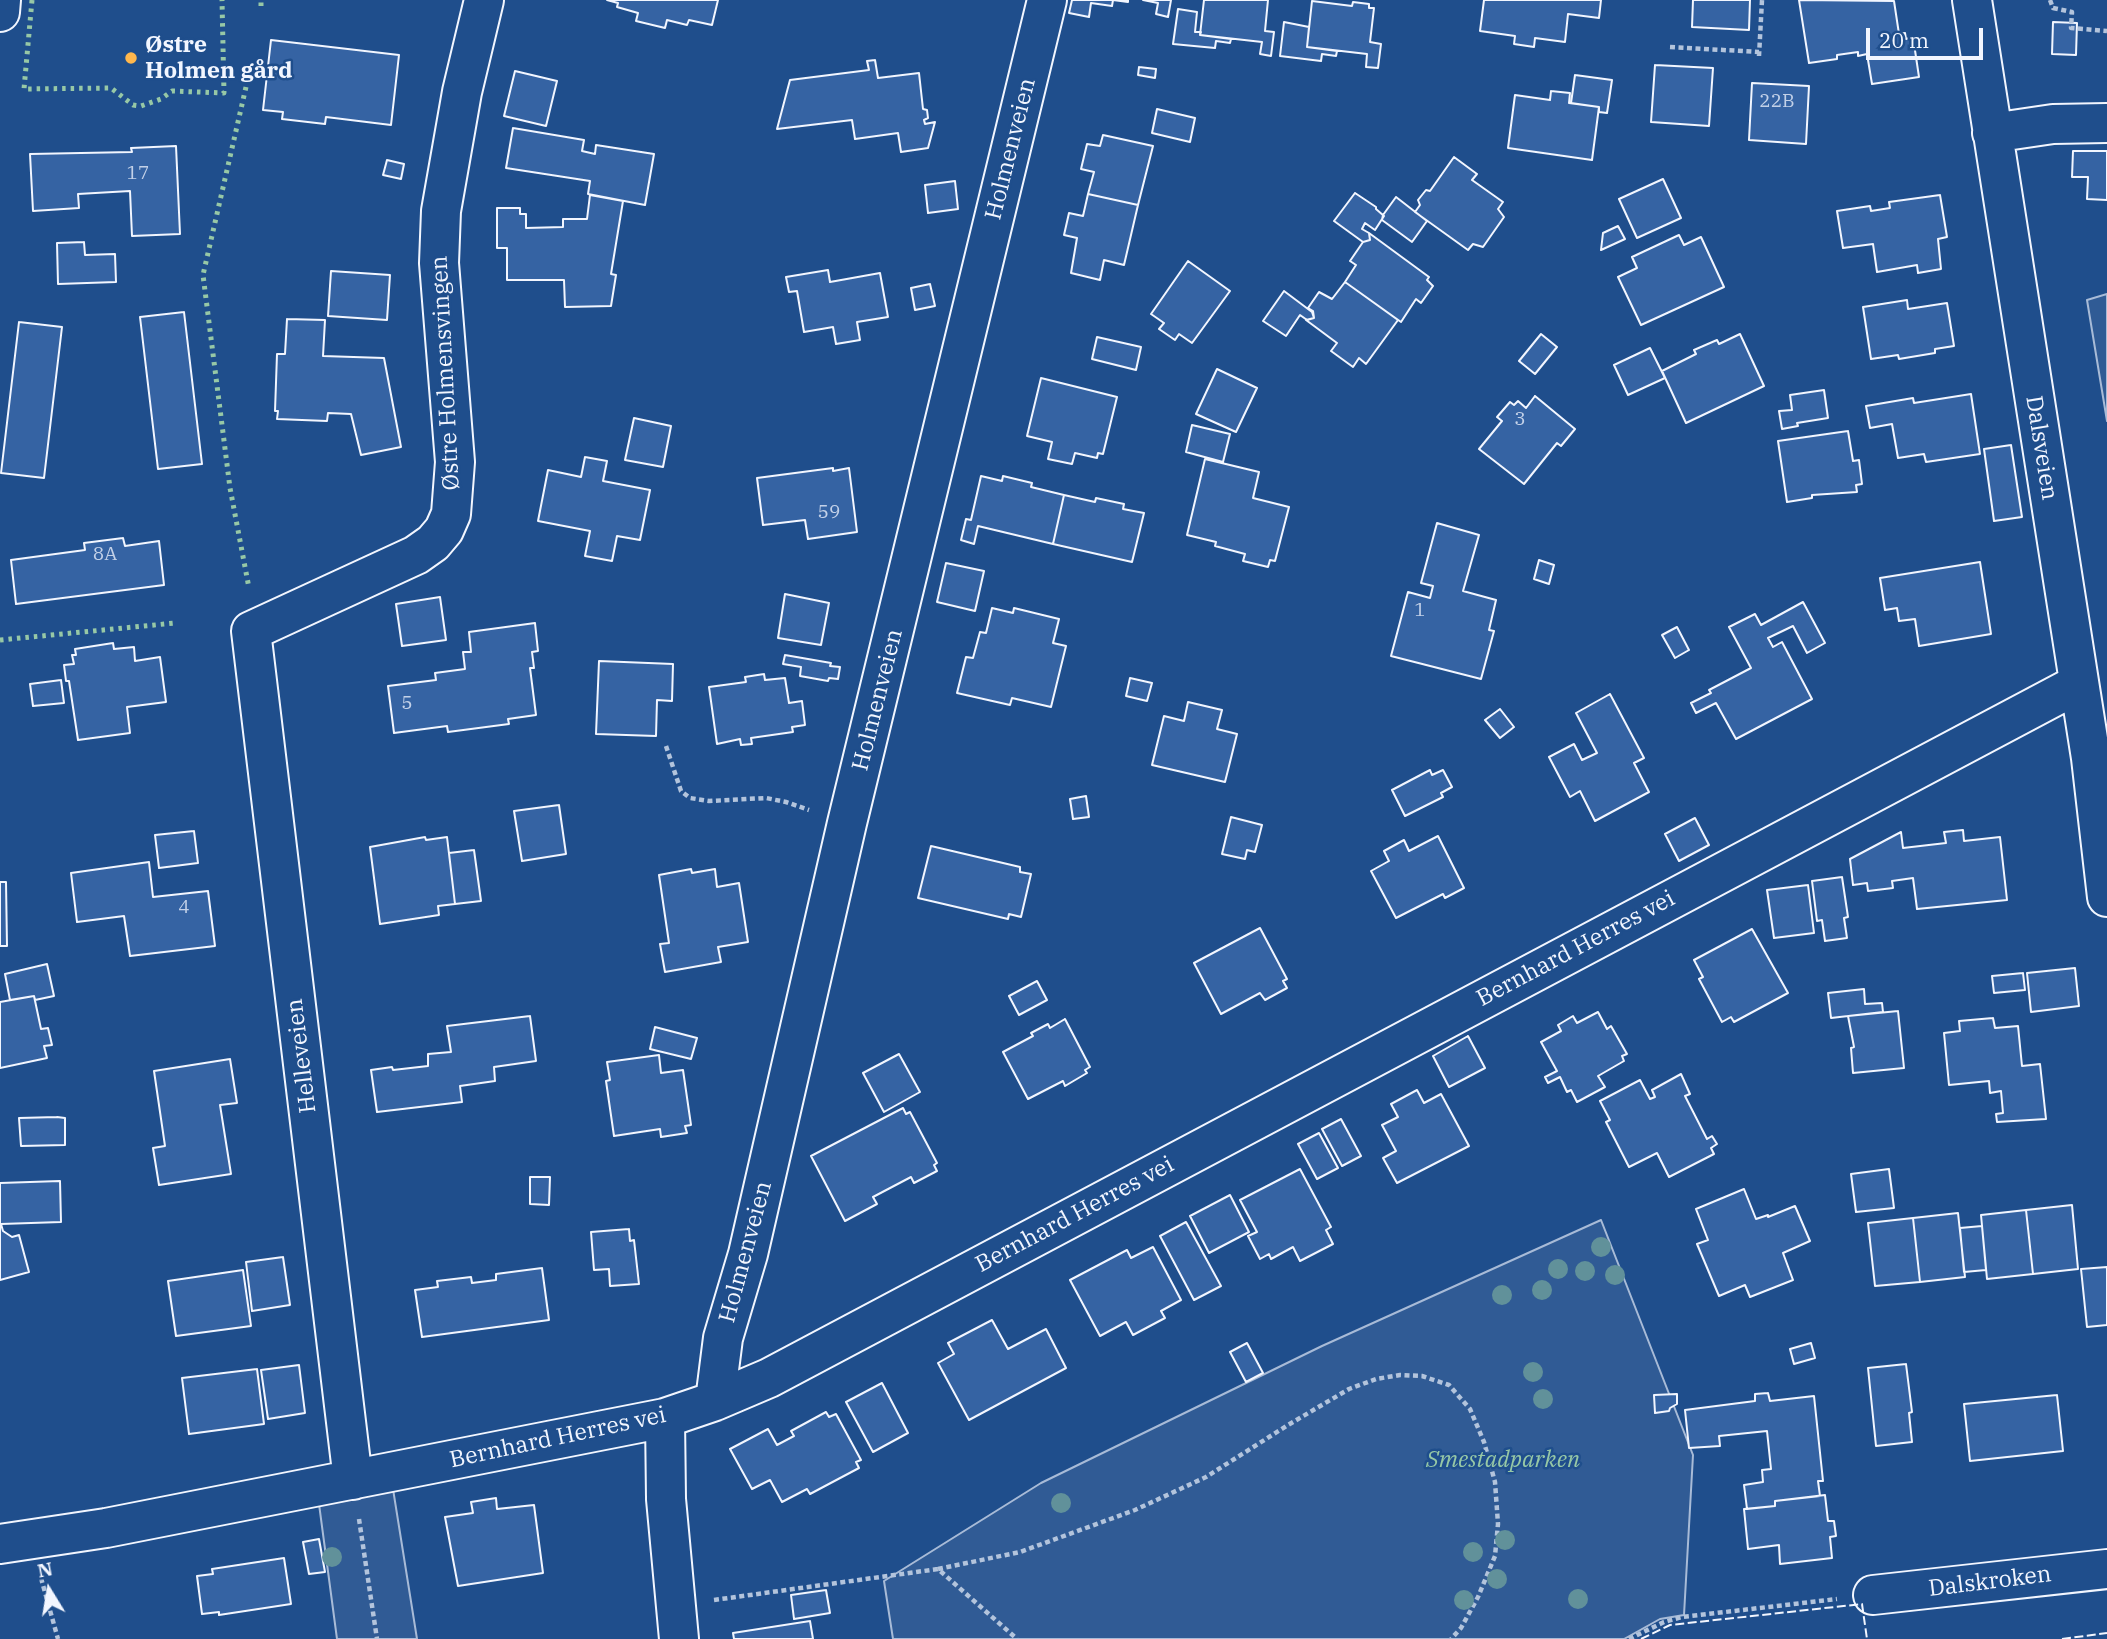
<!DOCTYPE html>
<html>
<head>
<meta charset="utf-8">
<style>
  body { margin:0 }
  #map { position:relative; width:2107px; height:1639px; overflow:hidden; background:#1f4e8c; font-family:"IBM Plex Serif",serif }
  canvas { display:block }
  .north { position:absolute; left:14px; top:1555px; width:70px; height:70px; -webkit-text-stroke:5px #1f4e8c; paint-order:stroke; rotate:349deg; font-size:19px; font-weight:700; line-height:28px; text-align:center; color:#f2f6ff }
  .north::after { content:''; display:block; margin:auto; width:24px; height:32px; background:#f2f6ff; clip-path:polygon(50% 0,100% 100%,50% 72%,0 100%) }
  .scale { position:absolute; left:1866px; top:28px; width:117px; height:32px; box-sizing:border-box; border:4px solid #f2f6ff; border-top:0; padding-left:9px; font-size:21px; line-height:24px; white-space:nowrap; color:#f2f6ff; -webkit-text-stroke:5px #1f4e8c; paint-order:stroke }
</style>
</head>
<body>
<div id="map">
<canvas width="2107" height="1639"></canvas>
<div class="north">N</div>
<div class="scale">20 m</div>
</div>
<script>
const context = document.querySelector('canvas').getContext('2d');
context.lineJoin = 'round';
function fillPath(path, color) { context.fillStyle = color; context.fill(path, 'evenodd'); }
const toPath = rows => new Path2D(rows.map(r => 'M' + r).join(''));
function trace(path, color, width, dash) { context.strokeStyle = color; context.lineWidth = width; context.lineCap = dash ? 'butt' : 'round'; context.setLineDash(dash || []); context.stroke(path); }
function drawText(font, color, halo, rows, align = 'center') {
  context.font = font + ' "IBM Plex Serif",serif'; context.lineWidth = 5; context.setLineDash([]); context.textBaseline = 'middle'; context.strokeStyle = halo; context.fillStyle = color; for (const [text, x, y, turn = 0] of rows) {
    context.save(); context.translate(x, y); context.rotate((+turn || 0) * Math.PI / 180); context.textAlign = isNaN(turn) ? turn : align; if (halo) context.strokeText(text, 0, 0); context.fillText(text, 0, 0); context.restore();
  }
}
const built = toPath([
  [2107,294,2107,421,2087,300,2107,294],
  [1601,1220,1693,1455,1684,1615,1660,1619,1624,1639,893,1639,884,1581,1041,1483,1322,1346,1601,1220],
  [393,1489,417,1639,337,1639,319,1504,393,1489]
]);
fillPath(built, '#305b95');
trace(built, '#a8bbd7', 2);
const building = toPath([
  [607,0,718,0,712,25,689,20,687,25,667,20,665,28,636,21,638,13,617,7,618,3,607,0],
  [1072,0,1128,0,1128,2,1113,0,1112,6,1091,3,1089,17,1069,13,1072,0],
  [1143,0,1171,0,1168,17,1156,14,1158,3,1143,0],
  [1204,0,1268,0,1265,31,1274,32,1271,56,1260,54,1262,42,1200,35,1204,0],
  [1484,0,1601,0,1599,18,1568,14,1565,42,1535,38,1534,47,1514,44,1515,36,1480,31,1484,0],
  [1693,0,1750,0,1749,30,1692,27,1693,0],
  [1799,0,1894,1,1899,34,1905,33,1906,39,1913,37,1919,77,1872,84,1867,54,1858,56,1858,52,1837,55,1837,59,1809,63,1799,0],
  [1312,1,1352,6,1353,2,1369,4,1369,8,1374,8,1370,42,1381,44,1378,68,1366,67,1367,54,1307,47,1312,1],
  [1178,9,1197,12,1195,32,1201,32,1200,35,1231,39,1230,43,1216,41,1215,48,1173,44,1178,9],
  [1284,22,1309,27,1307,47,1337,51,1336,56,1322,54,1321,61,1280,56,1284,22],
  [2053,22,2077,23,2076,55,2052,54,2053,22],
  [271,40,399,55,391,125,326,117,325,124,282,119,283,112,263,110,271,40],
  [875,60,878,78,919,73,923,109,927,110,928,118,924,120,925,124,935,122,928,148,901,152,898,133,855,139,852,120,777,129,790,80,869,70,867,61,875,60],
  [1655,65,1713,68,1709,126,1651,122,1655,65],
  [1139,67,1156,69,1155,78,1138,75,1139,67],
  [515,71,557,81,546,126,504,116,515,71],
  [1575,75,1612,80,1607,113,1599,112,1599,107,1571,103,1575,75],
  [1752,83,1809,86,1806,144,1749,140,1752,83],
  [1551,91,1570,93,1569,103,1599,107,1592,160,1508,148,1515,95,1550,100,1551,91],
  [1157,109,1195,118,1190,142,1152,133,1157,109],
  [513,128,584,140,582,151,595,154,596,145,654,154,645,205,588,194,590,181,506,168,513,128],
  [1103,135,1153,146,1138,205,1088,194,1094,172,1081,169,1087,144,1100,146,1103,135],
  [176,146,180,234,132,236,130,191,78,194,79,208,33,211,30,154,132,152,131,148,176,146],
  [2073,151,2107,151,2107,200,2087,199,2088,177,2072,177,2073,151],
  [1454,157,1477,174,1472,180,1503,202,1498,209,1504,217,1483,247,1473,244,1468,250,1415,212,1420,205,1418,200,1426,190,1430,191,1454,157],
  [387,160,404,164,401,179,383,175,387,160],
  [1663,179,1681,218,1637,238,1619,199,1663,179],
  [955,181,958,209,928,213,925,185,955,181],
  [1355,193,1376,207,1376,209,1384,216,1375,230,1365,223,1362,229,1369,233,1370,240,1363,242,1334,221,1355,193],
  [1088,194,1138,205,1124,265,1104,260,1100,280,1071,273,1077,238,1064,235,1069,213,1083,216,1088,194],
  [590,195,623,201,611,274,616,275,611,306,565,307,564,280,507,280,507,248,497,248,497,208,520,208,520,214,526,214,526,228,563,227,563,219,587,219,590,195],
  [1940,195,1947,237,1938,239,1941,269,1918,273,1917,265,1877,272,1873,244,1843,248,1837,211,1870,206,1871,211,1890,208,1889,202,1940,195],
  [1396,197,1427,221,1412,242,1382,220,1383,215,1396,197],
  [1618,226,1625,239,1601,250,1603,233,1618,226],
  [1369,233,1429,277,1427,280,1433,286,1421,303,1416,299,1401,322,1345,282,1356,265,1350,261,1363,242,1370,240,1369,233],
  [1679,235,1684,245,1701,237,1724,287,1641,325,1618,277,1637,268,1632,257,1679,235],
  [84,242,85,255,115,254,116,282,58,284,57,243,84,242],
  [1188,261,1230,291,1192,343,1179,334,1175,340,1159,329,1164,323,1151,314,1188,261],
  [828,270,830,282,880,273,888,317,857,322,860,340,836,344,833,327,804,332,797,291,789,292,786,277,828,270],
  [331,271,390,275,387,320,328,316,331,271],
  [1345,282,1398,320,1366,364,1359,358,1353,367,1331,351,1337,343,1306,320,1314,318,1313,311,1308,308,1319,292,1332,299,1345,282],
  [930,284,935,306,915,310,911,288,930,284],
  [1284,291,1312,312,1314,318,1307,320,1300,315,1286,336,1263,321,1284,291],
  [1907,300,1908,309,1947,303,1954,346,1935,349,1935,353,1899,359,1898,355,1871,359,1863,307,1907,300],
  [184,312,202,464,158,469,140,317,184,312],
  [287,319,325,320,323,356,384,358,401,447,361,455,351,414,328,413,327,421,277,419,278,411,275,411,277,354,285,354,287,319],
  [19,322,62,327,44,478,1,473,19,322],
  [1541,334,1557,347,1535,374,1519,361,1541,334],
  [1740,334,1764,386,1686,423,1662,371,1696,354,1694,350,1717,340,1719,344,1740,334],
  [1097,337,1141,347,1136,370,1092,359,1097,337],
  [1650,348,1665,378,1628,395,1614,365,1650,348],
  [1217,369,1257,388,1236,432,1196,414,1217,369],
  [1041,378,1117,397,1103,454,1098,453,1097,458,1075,453,1072,464,1048,459,1052,442,1027,436,1041,378],
  [1824,390,1828,418,1797,423,1798,426,1782,429,1779,411,1792,410,1790,395,1824,390],
  [1971,394,1980,454,1926,462,1924,454,1898,458,1892,424,1870,428,1866,406,1913,398,1914,403,1971,394],
  [1535,396,1575,429,1561,446,1557,443,1524,484,1479,449,1502,421,1497,417,1510,402,1514,405,1518,401,1526,408,1535,396],
  [634,418,671,426,663,467,625,460,634,418],
  [1192,425,1230,434,1223,462,1186,452,1192,425],
  [1848,431,1853,461,1859,460,1862,484,1856,485,1857,492,1812,495,1812,498,1787,502,1778,441,1848,431],
  [2011,445,2022,517,1994,521,1984,449,2011,445],
  [585,457,607,461,603,481,650,490,640,540,617,536,612,561,585,556,590,531,538,521,548,470,581,477,585,457],
  [1205,459,1259,472,1253,498,1289,507,1275,561,1270,560,1268,567,1243,561,1245,554,1215,546,1216,542,1187,535,1205,459],
  [833,468,833,471,849,468,857,532,808,539,805,520,763,525,757,478,833,468],
  [981,476,1002,481,1003,476,1032,483,1031,487,1064,495,1053,544,978,526,974,544,961,540,966,519,971,520,981,476],
  [1064,495,1095,502,1096,498,1124,504,1123,509,1144,513,1132,562,1053,544,1064,495],
  [1437,523,1479,535,1463,591,1496,600,1489,630,1494,631,1481,679,1391,656,1408,592,1430,598,1433,586,1421,583,1437,523],
  [123,538,125,546,159,541,164,585,16,604,11,560,85,550,84,543,123,538],
  [1539,560,1554,565,1549,584,1534,579,1539,560],
  [1980,562,1991,634,1919,646,1915,619,1899,621,1897,608,1885,610,1880,578,1980,562],
  [946,563,984,571,975,611,937,602,946,563],
  [785,594,829,603,821,645,778,638,785,594],
  [440,597,446,640,402,646,396,604,440,597],
  [1803,602,1825,643,1807,653,1793,626,1768,638,1773,647,1782,642,1812,699,1736,739,1716,703,1696,713,1691,703,1711,693,1709,690,1751,668,1729,627,1755,614,1761,625,1803,602],
  [992,608,1013,613,1014,608,1059,619,1053,643,1066,646,1051,707,1012,698,1010,705,957,693,966,657,973,658,980,632,986,633,992,608],
  [535,623,538,651,532,652,534,668,530,668,536,715,508,719,509,724,448,732,447,726,394,733,388,686,436,680,435,673,465,669,463,652,471,652,469,632,535,623],
  [1677,627,1689,650,1675,658,1662,635,1677,627],
  [113,643,114,649,134,647,135,661,160,657,166,702,127,707,130,733,78,740,69,681,66,681,64,665,74,664,72,655,76,655,75,649,113,643],
  [785,655,831,663,830,666,840,667,838,679,829,678,828,681,800,676,801,667,783,664,785,655],
  [599,661,673,664,672,701,657,700,656,736,596,734,599,661],
  [764,674,765,680,785,678,789,703,802,701,805,725,792,727,793,732,751,738,752,744,741,745,740,739,717,744,709,687,746,682,745,677,764,674],
  [1130,678,1152,683,1147,701,1126,696,1130,678],
  [61,680,64,703,33,706,30,684,61,680],
  [1610,694,1644,758,1634,763,1649,792,1595,821,1580,791,1570,797,1549,757,1574,744,1582,760,1597,753,1576,713,1610,694],
  [1188,702,1222,710,1217,729,1237,734,1225,782,1152,765,1164,716,1184,721,1188,702],
  [1500,709,1514,727,1500,738,1485,720,1500,709],
  [1430,770,1432,775,1443,770,1452,787,1441,793,1443,797,1405,816,1392,790,1430,770],
  [1086,796,1089,817,1073,819,1070,799,1086,796],
  [559,805,566,854,522,861,514,811,559,805],
  [1231,817,1262,825,1255,852,1247,850,1245,859,1222,854,1231,817],
  [1695,818,1709,845,1679,861,1665,834,1695,818],
  [1963,830,1964,841,2000,837,2007,900,1917,909,1913,878,1892,881,1893,888,1868,891,1867,883,1853,885,1850,859,1901,832,1903,848,1946,843,1944,832,1963,830],
  [194,831,198,863,159,868,155,835,194,831],
  [1438,836,1464,888,1445,898,1443,894,1396,918,1371,871,1389,861,1384,851,1404,840,1409,851,1438,836],
  [425,837,426,840,447,837,455,904,438,906,439,915,380,924,370,847,425,837],
  [931,846,1020,867,1020,872,1031,874,1021,917,1009,914,1008,919,918,898,931,846],
  [474,850,481,901,455,904,449,853,474,850],
  [149,862,153,897,208,891,215,946,130,956,124,916,77,922,71,873,149,862],
  [691,869,692,873,715,869,717,887,739,883,748,942,718,947,721,962,665,972,660,944,669,943,659,875,691,869],
  [1842,877,1848,917,1844,918,1847,938,1825,941,1822,920,1817,921,1812,881,1842,877],
  [0,882,6,882,7,946,0,946,0,882],
  [1808,885,1814,933,1774,938,1767,890,1808,885],
  [1260,928,1287,979,1283,981,1287,988,1265,1000,1260,993,1221,1014,1194,963,1260,928],
  [1752,929,1788,993,1734,1022,1731,1017,1722,1022,1699,979,1703,977,1694,960,1752,929],
  [47,964,54,996,35,1000,34,996,10,1000,5,974,47,964],
  [2075,968,2079,1006,2031,1012,2027,973,2075,968],
  [2023,973,2025,990,1994,993,1992,976,2023,973],
  [1037,981,1047,1000,1019,1015,1009,996,1037,981],
  [1864,989,1865,1004,1882,1003,1883,1012,1831,1018,1828,993,1864,989],
  [34,996,41,1029,48,1028,52,1045,44,1046,47,1058,0,1068,0,1002,34,996],
  [1898,1011,1904,1068,1853,1073,1851,1048,1854,1047,1848,1016,1898,1011],
  [1598,1012,1607,1029,1611,1026,1627,1054,1622,1056,1624,1061,1598,1076,1605,1087,1577,1102,1571,1090,1567,1092,1560,1077,1548,1083,1545,1077,1557,1071,1541,1042,1561,1031,1558,1025,1573,1016,1577,1023,1598,1012],
  [530,1016,536,1061,494,1067,495,1081,460,1086,462,1102,377,1112,371,1070,392,1067,393,1070,428,1066,428,1054,451,1052,447,1026,530,1016],
  [1993,1018,1995,1028,2018,1026,2022,1066,2040,1064,2046,1119,1997,1122,1996,1114,2003,1113,2001,1091,1990,1093,1989,1081,1949,1085,1944,1033,1960,1031,1959,1021,1993,1018],
  [1065,1019,1090,1067,1085,1070,1087,1073,1065,1086,1063,1081,1028,1099,1003,1052,1033,1036,1031,1033,1048,1024,1050,1028,1065,1019],
  [655,1027,697,1038,691,1059,650,1049,655,1027],
  [1468,1036,1485,1068,1449,1087,1433,1056,1468,1036],
  [899,1054,920,1092,884,1112,863,1073,899,1054],
  [659,1055,661,1073,683,1070,691,1125,685,1126,687,1133,661,1137,660,1129,614,1136,606,1081,610,1080,607,1062,659,1055],
  [230,1059,237,1103,220,1105,231,1174,159,1185,153,1148,165,1146,154,1071,230,1059],
  [1681,1074,1690,1094,1685,1096,1707,1139,1712,1136,1717,1144,1711,1148,1714,1154,1669,1177,1657,1153,1629,1167,1606,1122,1610,1120,1600,1101,1640,1080,1650,1099,1655,1097,1652,1090,1681,1074],
  [1417,1090,1424,1103,1441,1094,1469,1146,1397,1183,1383,1158,1396,1151,1382,1125,1398,1117,1391,1104,1417,1090],
  [903,1108,906,1114,910,1112,937,1163,934,1165,937,1171,914,1183,911,1177,873,1197,877,1204,845,1221,811,1156,903,1108],
  [57,1117,65,1118,65,1145,21,1146,19,1118,57,1117],
  [1341,1119,1361,1156,1342,1166,1322,1129,1341,1119],
  [1319,1133,1338,1168,1317,1179,1298,1144,1319,1133],
  [1300,1169,1331,1227,1326,1230,1333,1244,1300,1261,1293,1247,1271,1259,1269,1254,1260,1259,1248,1236,1257,1232,1240,1200,1300,1169],
  [1889,1169,1894,1208,1856,1212,1851,1174,1889,1169],
  [530,1177,550,1177,549,1205,530,1204,530,1177],
  [60,1181,61,1222,1,1224,3,1231,12,1237,19,1235,29,1272,0,1280,0,1183,60,1181],
  [1744,1189,1756,1219,1768,1215,1768,1217,1795,1206,1810,1241,1783,1253,1793,1280,1750,1297,1745,1285,1719,1296,1697,1244,1708,1240,1696,1209,1744,1189],
  [1230,1195,1249,1232,1209,1253,1190,1216,1230,1195],
  [2072,1205,2078,1269,2033,1274,2026,1210,2072,1205],
  [2026,1210,2033,1274,1987,1279,1981,1215,2026,1210],
  [1958,1213,1965,1277,1920,1282,1913,1218,1958,1213],
  [1913,1218,1920,1282,1875,1286,1868,1223,1913,1218],
  [1186,1222,1221,1286,1194,1300,1160,1236,1186,1222],
  [1982,1226,1986,1270,1964,1272,1960,1228,1982,1226],
  [629,1229,630,1241,634,1240,639,1284,610,1286,609,1269,594,1270,591,1232,629,1229],
  [1153,1247,1181,1300,1161,1311,1165,1318,1133,1335,1126,1322,1100,1336,1070,1280,1127,1250,1131,1258,1153,1247],
  [283,1257,290,1305,252,1311,246,1262,283,1257],
  [2107,1267,2107,1325,2087,1327,2081,1269,2107,1267],
  [542,1268,549,1320,422,1337,415,1290,438,1287,437,1281,471,1277,472,1283,496,1280,496,1274,542,1268],
  [243,1270,251,1326,176,1336,168,1281,243,1270],
  [992,1320,1008,1349,1046,1329,1066,1368,969,1420,938,1363,954,1354,948,1343,992,1320],
  [1247,1343,1263,1373,1246,1382,1230,1352,1247,1343],
  [1811,1343,1815,1358,1794,1364,1790,1349,1811,1343],
  [1906,1364,1912,1412,1909,1413,1912,1442,1876,1446,1868,1368,1906,1364],
  [299,1365,305,1413,268,1419,261,1370,299,1365],
  [257,1369,264,1424,189,1434,182,1378,257,1369],
  [882,1383,908,1433,873,1452,846,1402,882,1383],
  [1768,1393,1770,1401,1814,1396,1823,1481,1818,1481,1820,1496,1775,1501,1775,1506,1747,1509,1744,1485,1763,1482,1762,1470,1771,1469,1767,1431,1719,1436,1720,1446,1689,1448,1685,1410,1755,1401,1755,1394,1768,1393],
  [1677,1394,1677,1404,1670,1408,1669,1411,1655,1413,1654,1395,1677,1394],
  [2057,1395,2063,1451,1970,1461,1964,1404,2057,1395],
  [826,1412,829,1417,836,1414,861,1460,856,1462,859,1468,810,1494,807,1489,782,1502,770,1480,752,1489,730,1449,768,1429,777,1445,794,1436,791,1431,826,1412],
  [1825,1495,1828,1521,1834,1521,1836,1536,1830,1537,1832,1558,1780,1564,1779,1545,1748,1549,1744,1509,1775,1506,1775,1501,1825,1495],
  [496,1498,497,1509,534,1505,543,1573,458,1586,445,1517,473,1513,471,1502,496,1498],
  [319,1539,325,1572,309,1574,303,1542,319,1539],
  [284,1558,291,1604,219,1615,219,1612,202,1614,197,1576,213,1574,212,1569,284,1558],
  [826,1590,830,1613,794,1619,791,1595,826,1590],
  [810,1621,813,1639,734,1639,733,1633,810,1621]
]);
fillPath(building, '#3563a3');
trace(building, '#f2f6ff', 2);
const minor = toPath([
  [1972,0,2091,758,2107,897],
  [0,12,1,0],
  [1992,133,2053,124,2107,123],
  [715,1401,723,1338,748,1254,847,823,1047,0],
  [665,1418,666,1499,679,1639],
  [353,1480,251,631,416,555,433,543,444,530,451,514,455,462,439,263,441,211,462,92,484,0],
  [0,1544,106,1528,665,1418,715,1401,769,1378,2078,684],
  [1873,1595,2107,1569]
]);
trace(minor, '#f2f6ff', 42);
trace(toPath([
  [2050,0,2053,8,2072,12,2071,28,2107,31],
  [1670,47,1759,52],
  [1759,56,1762,0],
  [666,746,681,791,690,798,709,801,766,798,786,802,809,810],
  [359,1519,377,1639],
  [938,1569,1020,1552,1135,1510,1206,1477,1288,1425,1349,1389,1376,1379,1400,1375,1422,1376,1449,1385,1470,1409,1484,1442,1495,1482,1498,1524,1495,1556,1478,1597,1461,1628,1451,1639],
  [41,1578,58,1639],
  [714,1600,938,1569,1017,1639],
  [1629,1639,1664,1622,1682,1617,1837,1599]
]), '#b3c4dc', 4.5, [5, 3.5]);
trace(minor, '#1f4e8c', 38);
trace(toPath([
  [32,0,24,89,111,88,133,105,141,106,161,99,172,91,224,93,222,0],
  [261,6,261,0],
  [246,87,203,275,230,488,249,588],
  [0,640,175,623]
]), '#97c8a6', 5, [3.5, 5]);
trace(toPath([
  [1641,1639,1670,1625,1862,1604,1867,1639],
  [2062,1639,2107,1633]
]), '#f2f6ff', 2, [9, 3.5]);
context.fillStyle = '#61919a';
for (const [x, y] of [
  [1601,1247],
  [1558,1269],
  [1585,1271],
  [1615,1275],
  [1542,1290],
  [1502,1295],
  [1533,1372],
  [1543,1399],
  [1061,1503],
  [1505,1540],
  [1473,1552],
  [332,1557],
  [1497,1579],
  [1578,1599],
  [1464,1600]
]) { context.beginPath(); context.arc(x, y, 10, 0, 2 * Math.PI); context.fill(); }
for (const [x, y, r, color] of [
  [131,58,7,"#ffb74d"]
]) { const dot = new Path2D(); dot.arc(x, y, r, 0, 2 * Math.PI); context.fillStyle = color; context.fill(dot); trace(dot, '#1f4e8c', 2.5); }
drawText('19px', '#c3d1e8', null, [
  ["22B",1777,102],
  ["17",138,174],
  ["3",1520,420],
  ["59",829,513],
  ["8A",105,555],
  ["1",1420,611],
  ["5",407,704],
  ["4",184,908]
]);
drawText('bold 23px', '#f2f6ff', '#1f4e8c', [
  ["Østre",145,45],
  ["Holmen gård",145,71]
], 'left');
drawText('23px', '#f2f6ff', '#1f4e8c', [
  ["Holmenveien",1011,149,-76],
  ["Østre Holmensvingen",446,373,-93],
  ["Dalsveien",2041,448,81],
  ["Holmenveien",878,700,-76],
  ["Bernhard Herres vei",1576,949,-28],
  ["Helleveien",302,1056,-97],
  ["Bernhard Herres vei",1075,1215,-28],
  ["Holmenveien",746,1252,-75],
  ["Bernhard Herres vei",558,1438,-12],
  ["Dalskroken",1990,1582,-7]
]);
drawText('italic 23px', '#97c8a6', '#1f4e8c', [
  ["Smestadparken",1503,1460]
]);
</script>
</body>
</html>
